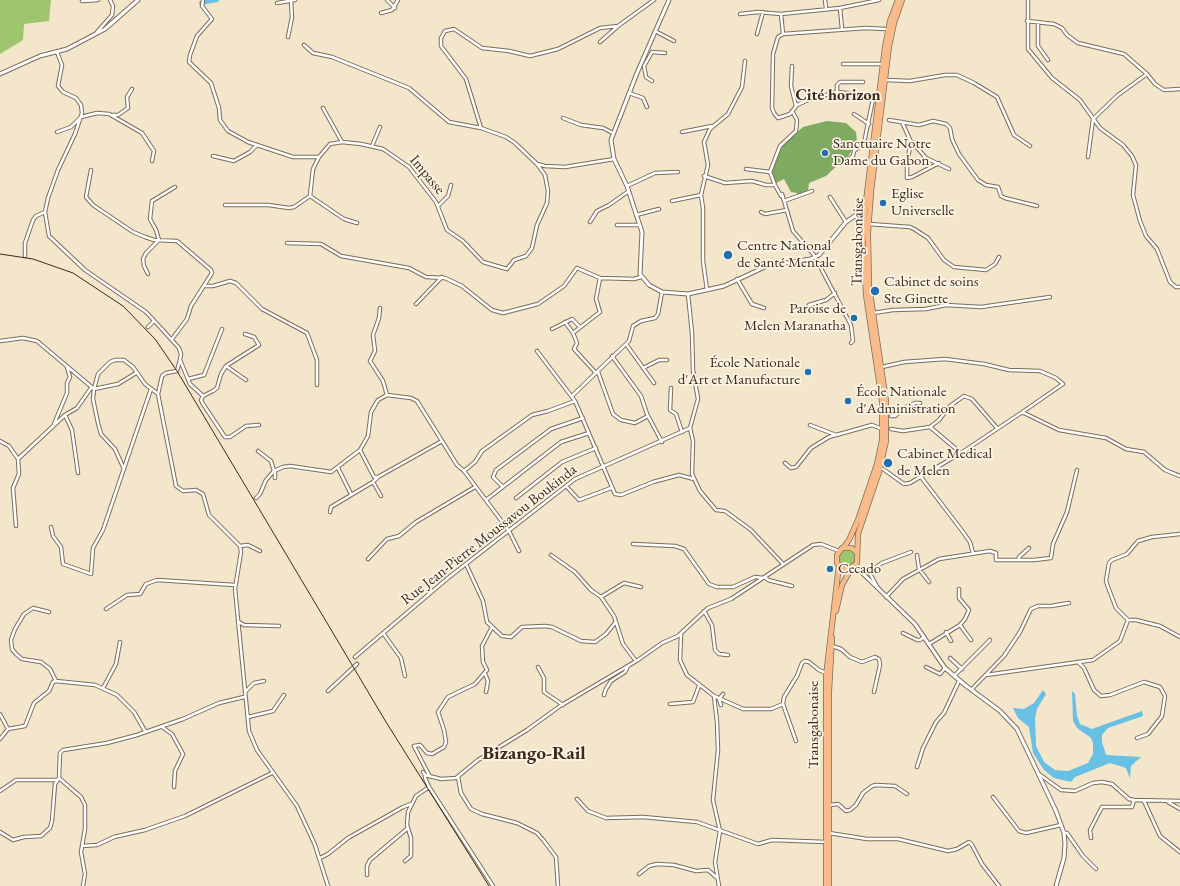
<!DOCTYPE html>
<html>
<head>
<meta charset="utf-8">
<style>
  body { margin:0 }
  canvas { display:block; background:#f3e6ca }
</style>
</head>
<body>
<canvas width="1180" height="886"></canvas>
<script>
const context = document.querySelector('canvas').getContext('2d');
context.lineJoin = 'round';
function fillPath(path, color) { context.fillStyle = color; context.fill(path, 'evenodd'); }
const toPath = rows => new Path2D(rows.map(r => 'M' + r).join(''));
function trace(path, color, width, dash) { context.strokeStyle = color; context.lineWidth = width; context.lineCap = dash ? 'butt' : 'round'; context.setLineDash(dash || []); context.stroke(path); }
function drawText(font, color, halo, rows, align = 'center') {
  context.font = font + ' "EB Garamond",serif'; context.lineWidth = 3.5; context.setLineDash([]); context.textBaseline = 'middle'; context.strokeStyle = halo; context.fillStyle = color; for (const [text, x, y, turn = 0] of rows) {
    context.save(); context.translate(x, y); context.rotate((+turn || 0) * Math.PI / 180); context.textAlign = isNaN(turn) ? turn : align; if (halo) context.strokeText(text, 0, 0); context.fillText(text, 0, 0); context.restore();
  }
}
fillPath(toPath([
  [0,0,51,0,49,21,24,24,23,40,0,54],
  '838 558a9 9 0 1 1 18 0a9 9 0 1 1-18 0Z'
]), '#9fc46e');
fillPath(toPath([
  [827,121,846,123,856,132,857,142,846,160,842,161,826,176,809,183,808,191,798,195,797,193,791,192,784,179,776,183,772,173,773,167,779,152,786,142,803,127]
]), '#7faa61');
fillPath(toPath([
  [1043,690,1046,694,1037,709,1035,718,1036,746,1044,762,1055,770,1068,771,1088,763,1093,754,1093,743,1091,738,1077,728,1073,721,1072,691,1075,694,1077,716,1080,724,1092,729,1142,711,1143,716,1108,728,1102,735,1102,742,1106,755,1141,757,1131,766,1130,779,1126,768,1110,763,1075,777,1071,782,1054,778,1044,770,1033,753,1029,727,1018,718,1013,708,1024,709,1034,703]
]), '#68c1e5');
trace(toPath([
  [201,3,217,0]
]), '#68c1e5', 4);
const minor = toPath([
  [203,0,202,6,212,19,197,36,190,55,189,62,211,83,219,108,220,120,228,131,248,142,293,157,319,157,330,144,342,142,361,144,383,149,409,167,436,202,447,230,463,241,483,262,507,269,514,260,526,256,532,248,537,225,547,203,548,191,545,175,537,164],
  [387,0,395,8],
  [825,0,826,8],
  [1028,0,1028,49,1052,78,1080,100,1100,128,1123,145,1132,156,1136,165,1133,195,1140,221,1146,236,1157,249,1170,282,1176,287,1180,287],
  [82,1,98,0],
  [277,3,295,0],
  [840,8,842,29],
  [381,13,392,10,398,0],
  [740,14,758,12,781,14,840,8,879,0],
  [781,14,783,34],
  [1027,21,1054,24,1062,28,1067,35,1078,43,1124,54,1147,74],
  [1038,22,1038,46,1048,60],
  [655,31,674,41],
  [97,32,112,15,113,6,110,0],
  [757,34,763,12],
  [288,37,292,17,291,1],
  [600,42,617,27],
  [304,45,313,53,332,57,409,88,449,122,481,128],
  [57,52,62,65,58,86,63,92,76,98,81,105,82,113,75,134,58,170,48,198,45,212,49,236,85,270,146,312,160,327,179,348,181,354,180,360,190,384,203,396,213,391,217,388,221,374,226,366,259,345,254,337,245,334],
  [843,64,880,64],
  [792,66,791,86,796,106],
  [886,80,910,81,945,75,957,75,974,83,997,97,1014,135,1030,146],
  [652,81,646,77,644,66,652,52,665,53],
  [837,92,837,85,840,82,863,82],
  [629,93,643,98,647,107],
  [876,100,856,94,837,92,808,100,797,105,790,114,778,118,774,113,772,108,773,54,778,37,783,34,866,28,885,29],
  [323,108,342,142],
  [854,114,869,124],
  [112,115,118,115,128,108,127,97,132,89],
  [563,118,581,125,603,128,613,133],
  [889,120,919,125,933,121,946,124,950,128,952,139,959,154,978,180,986,185,998,187,1001,196,1005,198,1037,206],
  [902,122,911,142,907,162,907,178,912,177,939,163],
  [57,132,71,127,81,117,97,113,109,114,142,133,154,151,152,161],
  [682,132,712,126],
  [912,142,926,158,949,169],
  [372,146,380,127],
  [213,156,234,161,250,152,257,145],
  [1088,157,1093,119,1118,95,1147,74,1155,84,1164,90,1180,89],
  [614,159,565,167,545,166,537,164,515,143,506,137,481,128,466,79,444,50,441,46,441,38,445,31,454,29,482,48,509,51,530,56,558,49,600,28,618,26,654,0],
  [845,162,853,156,854,151,864,143,873,99],
  [746,169,770,172,775,185],
  [91,170,86,197,93,205,133,232,145,237,154,240,177,241,211,270,212,273,191,306,187,319,172,339],
  [770,172,780,146,796,131,797,120,792,111],
  [704,176,725,183,752,181,766,185,775,185,781,196],
  [627,186,655,173,678,172],
  [782,194,793,231,814,255,851,325,853,341,851,343],
  [310,196,344,219,357,223],
  [830,197,846,222],
  [672,201,701,195],
  [784,201,812,191],
  [225,205,268,205,289,208,294,207,310,196,313,169,319,157],
  [438,206,448,196,451,185],
  [761,212,765,214,787,210],
  [636,215,659,209],
  [590,222,597,211,609,205,629,191],
  [869,224,910,227,914,229,928,238,944,260,954,267,986,270,995,264,999,257],
  [617,225,640,225],
  [287,243,321,244,341,256,409,268,426,277,445,278,462,286,492,310,503,313,538,304,564,286,577,268,600,278],
  [25,256,25,243,33,220,36,216,45,212],
  [148,274,144,266,143,259,146,253,159,240,156,230,150,219,152,201,175,187],
  [737,279,752,304,764,308],
  [205,286,213,286,230,281,236,283,262,309,307,333,317,360,317,385],
  [707,290,703,261,703,208,701,195,708,165,704,142,710,129,728,114,742,87,745,61],
  [688,294,692,333,693,370,698,399,690,428],
  [416,304,442,277],
  [809,305,826,300,835,293],
  [380,308,379,318,373,335,375,351,370,361,383,381,387,395,411,398,417,401,457,465,464,471,509,531,519,551],
  [873,313,893,310,926,309,946,305,981,307,1050,297],
  [565,322,573,333,600,312,596,299,600,278,634,279,641,277],
  [148,327,154,321],
  [552,329,572,319,580,327],
  [573,333,577,343,574,349,596,373],
  [0,341,23,338,37,341,94,389,118,384,136,373],
  [626,344,654,383],
  [537,351,575,401,615,494,621,495,653,482,679,475,694,479],
  [612,356,641,396,647,414,662,442],
  [180,360,177,371,166,373,162,376,158,394,176,486,183,491,196,490,203,494,209,515,240,546,241,552,235,589,249,731,257,750,297,806,315,845,328,886],
  [226,366,246,380],
  [882,367,904,362,945,359,984,364,1009,370,1040,371,1056,378,1063,384,1021,413],
  [643,368,659,360,667,360],
  [598,372,613,414,621,420,635,423,648,416],
  [188,379,204,375,222,329],
  [671,388,670,410,676,414,682,432],
  [387,395,378,400,371,412,368,436,360,450,374,477,378,477,442,441],
  [203,396,201,400,203,404,225,437,230,437,246,426,259,425],
  [572,396,629,341,633,326,641,321,655,318,658,314,662,292],
  [65,415,72,430,78,473],
  [891,416,895,416,904,408,915,403,920,403],
  [54,424,67,393,67,383,70,377,67,367],
  [810,425,836,435],
  [930,427,961,453],
  [690,428,693,441,692,474,700,491,716,510,725,511,751,530,783,564],
  [891,429,903,431,930,427,939,420,950,406,964,396,972,399,997,428],
  [0,441,9,446,18,459,65,415,77,408,91,388],
  [785,463,791,468,796,467,811,448,829,437,872,425,882,429],
  [338,468,351,494],
  [124,469,115,449,101,434,98,423,93,399,94,389,98,374,110,362,115,360,124,360,133,367,145,384,158,394],
  [883,469,904,484,910,483,961,453,1021,413,1024,413,1059,430,1106,438,1126,449,1144,452,1165,470,1180,476],
  [274,471,283,467,290,466,331,472,360,450],
  [464,471,475,462,482,451,532,415,548,411,575,401],
  [378,477,373,482,381,496],
  [921,477,963,532,970,542,973,553],
  [275,478,275,470],
  [566,486,579,500,611,488],
  [503,487,493,477,496,470,551,429,583,418],
  [256,498,260,494,266,480,274,471,271,461,258,451],
  [516,498,562,462,596,448],
  [486,500,561,442,589,433],
  [330,512,331,507,373,482],
  [16,526,13,488,19,474,18,459],
  [51,527,53,536,61,547,63,564,91,574,93,548,103,530,151,389],
  [633,544,675,546,684,549,709,584,717,587,733,587,755,577,763,578],
  [240,546,248,545,260,551],
  [551,555,575,572,591,590,601,597,614,616,623,644,636,661],
  [917,555,919,569,929,582],
  [368,559,387,539,399,536,416,522,475,487],
  [1019,559,1019,557,1029,548],
  [466,564,483,601,487,622,502,636,511,637,522,627,545,626,552,627,581,641,595,642,606,634,615,623],
  [765,577,768,580,792,586],
  [878,588,869,572,882,563,911,552],
  [601,597,624,583,641,587],
  [886,597,903,579,939,559,990,551,996,553,996,560,1034,560,1051,558,1053,544,1067,512,1077,470],
  [106,609,127,595,140,594,146,584,157,580,235,585],
  [704,611,712,625,715,650,719,654,728,655],
  [49,612,33,608,24,614,15,629,11,640,12,649,16,654,22,659,41,662,50,669,56,681,95,685,117,695,134,712,145,731],
  [1128,620,1136,620,1160,626,1180,637],
  [239,622,244,625,279,626],
  [960,625,971,640],
  [946,632,951,641],
  [383,633,401,658,405,676],
  [903,633,917,640,920,640,924,637],
  [681,635,680,660,687,675,714,696,743,709,771,709,783,704,784,697,797,676,802,663,805,661,809,662,819,670,826,673],
  [929,644,960,625,965,619,969,610,959,598,959,589],
  [832,646,841,649,850,657,862,662,875,657,879,659,880,665,874,692],
  [355,657,448,578,575,479,690,428],
  [950,658,962,669],
  [1078,662,1084,668,1094,690,1101,696,1110,695,1144,682,1160,687,1165,696,1162,716,1148,734,1137,738],
  [538,667,544,678,544,692,563,705],
  [926,667,940,674,945,668],
  [485,674,488,681,486,692],
  [986,675,1093,660,1120,641,1128,620,1116,608,1108,587,1106,581,1109,563,1112,560,1127,554,1138,541,1152,537,1180,534],
  [954,676,990,640],
  [103,688,116,664,120,642],
  [971,690,1004,656,1020,632,1031,609,1038,606,1051,606,1069,603],
  [328,691,357,664],
  [245,692,254,683,264,681],
  [604,695,606,689,611,681,625,672,628,666],
  [714,696,717,722,718,750,713,800,720,831,715,862,719,886],
  [670,704,693,702,699,686],
  [783,704,796,741],
  [721,705,719,699,723,694],
  [0,714,8,729],
  [248,717,273,711,284,695],
  [162,727,172,734,183,754,175,771,174,787],
  [0,739,8,729,25,726,34,703,49,691,53,682,56,681],
  [917,767,923,748,936,722,944,713,959,681],
  [423,772,425,775,441,779,456,778,478,760,527,730,560,706,638,660,662,643,678,636,708,608,731,599,813,545,821,544,839,551],
  [1039,774,1061,790,1075,791,1093,783,1102,782,1112,784,1129,799,1134,800,1180,801],
  [425,775,425,778,429,787,493,886],
  [429,775,414,746,420,745,427,753,432,754,444,747,446,742,444,730,438,712,448,697,475,684,487,670,483,662,482,646,492,627],
  [458,777,461,793,471,809,482,814,517,823,537,833,544,841,556,857,558,886],
  [0,791,16,780,57,780],
  [993,797,1019,831,1026,833,1061,825],
  [577,799,588,811,606,818,643,817,697,822,758,844,772,840,826,842],
  [1144,801,1160,836,1180,852],
  [1168,802,1180,809],
  [830,805,838,804,846,811,850,810,856,805,863,793,872,786,876,785,895,786,907,794],
  [0,832,13,840,24,837,41,836,50,828,52,821,55,784,59,778],
  [829,833,867,839,898,839,948,851,957,849,969,842,972,845,982,864,999,886],
  [1064,833,1067,833,1083,856,1096,869],
  [1091,838,1090,830,1102,807,1132,807,1134,800],
  [82,846,97,845,114,837,145,830,185,816,272,773],
  [320,858,328,854,348,838,403,807,411,804],
  [405,861,411,856,411,838,407,825,408,812,416,796,429,787],
  [639,874,649,866,657,864,674,865,696,871,708,870,716,877],
  [367,875,367,866,370,860,408,828],
  [83,886,85,874,81,852,85,829,85,805,81,797,59,778,60,753,63,750,107,743,137,735,183,719,219,703,244,697]
]);
const tertiary = toPath([
  [669,0,637,73,611,140,614,159,627,186,642,232,640,274,649,285,662,292,688,294,724,286,767,266,811,259,819,255,846,222,859,213,864,207],
  [0,74,40,56,67,49,105,29,138,0],
  [855,216,860,217,864,222],
  [855,566,915,624,945,668,965,685,1000,711,1017,729,1056,811,1064,833,1065,843,1064,858,1056,886]
]);
const trunk = toPath([
  [843,548,849,540,858,520,877,464,882,440,882,401,866,295,863,243,865,209,885,47,890,21,898,0],
  [857,553,852,548,842,548,837,555,837,563,843,569,849,569,857,563,858,534,879,472,886,441,886,401,869,286,868,233,871,192,889,47,894,23,902,0],
  [836,611,842,585,851,569],
  [826,886,826,676,839,565],
  [829,886,829,692,832,638]
]);
trace(minor, '#7b6c5a', 4.5);
trace(tertiary, '#7b6c5a', 5);
trace(trunk, '#7b6c5a', 6);
trace(minor, '#fff', 2.5);
trace(tertiary, '#fff', 3);
trace(trunk, '#fabb8b', 4.5);
trace(toPath([
  [0,254,33,259,73,273,123,306,155,339,177,371,386,722,489,886]
]), '#3b2a1e', 1);
for (const [x, y, r, color] of [
  [825,153,4,"#1f6fb2"],
  [883,203,4,"#1f6fb2"],
  [728,255,5,"#1f6fb2"],
  [875,291,5,"#1f6fb2"],
  [854,318,4,"#1f6fb2"],
  [808,372,4,"#1f6fb2"],
  [848,401,4,"#1f6fb2"],
  [888,463,5,"#1f6fb2"],
  [830,569,4,"#1f6fb2"]
]) { const dot = new Path2D(); dot.arc(x, y, r, 0, 2 * Math.PI); context.fillStyle = color; context.fill(dot); trace(dot, '#fcf5e5', 1.5); }
drawText('15px', '#3b2a1e', '#fcf5e5', [
  ["Sanctuaire Notre",833,144],
  ["Dame du Gabon",833,161],
  ["Eglise",891,194],
  ["Universelle",891,211],
  ["Centre National",737,246],
  ["de Santé Mentale",737,263],
  ["Cabinet de soins",884,282],
  ["Ste Ginette",884,299],
  ["Paroise de",846,309,"right"],
  ["Melen Maranatha",846,326,"right"],
  ["École Nationale",800,363,"right"],
  ["d'Art et Manufacture",800,380,"right"],
  ["École Nationale",856,392],
  ["d'Administration",856,409],
  ["Cabinet Medical",897,454],
  ["de Melen",897,471],
  ["Cecado",838,569]
], 'left');
drawText('15px', '#3b2a1e', '#fcf5e5', [
  ["Impasse",427,175,50],
  ["Transgabonaise",858,242,-89],
  ["Rue Jean-Pierre Moussavou Boukinda",489,535,-38],
  ["Transgabonaise",814,725,-90]
]);
drawText('bold 16px', '#3b2a1e', '#fcf5e5', [
  ["Cité horizon",838,96]
]);
drawText('bold 19px', '#3b2a1e', '#fcf5e5', [
  ["Bizango-Rail",534,754]
]);
</script>
</body>
</html>
